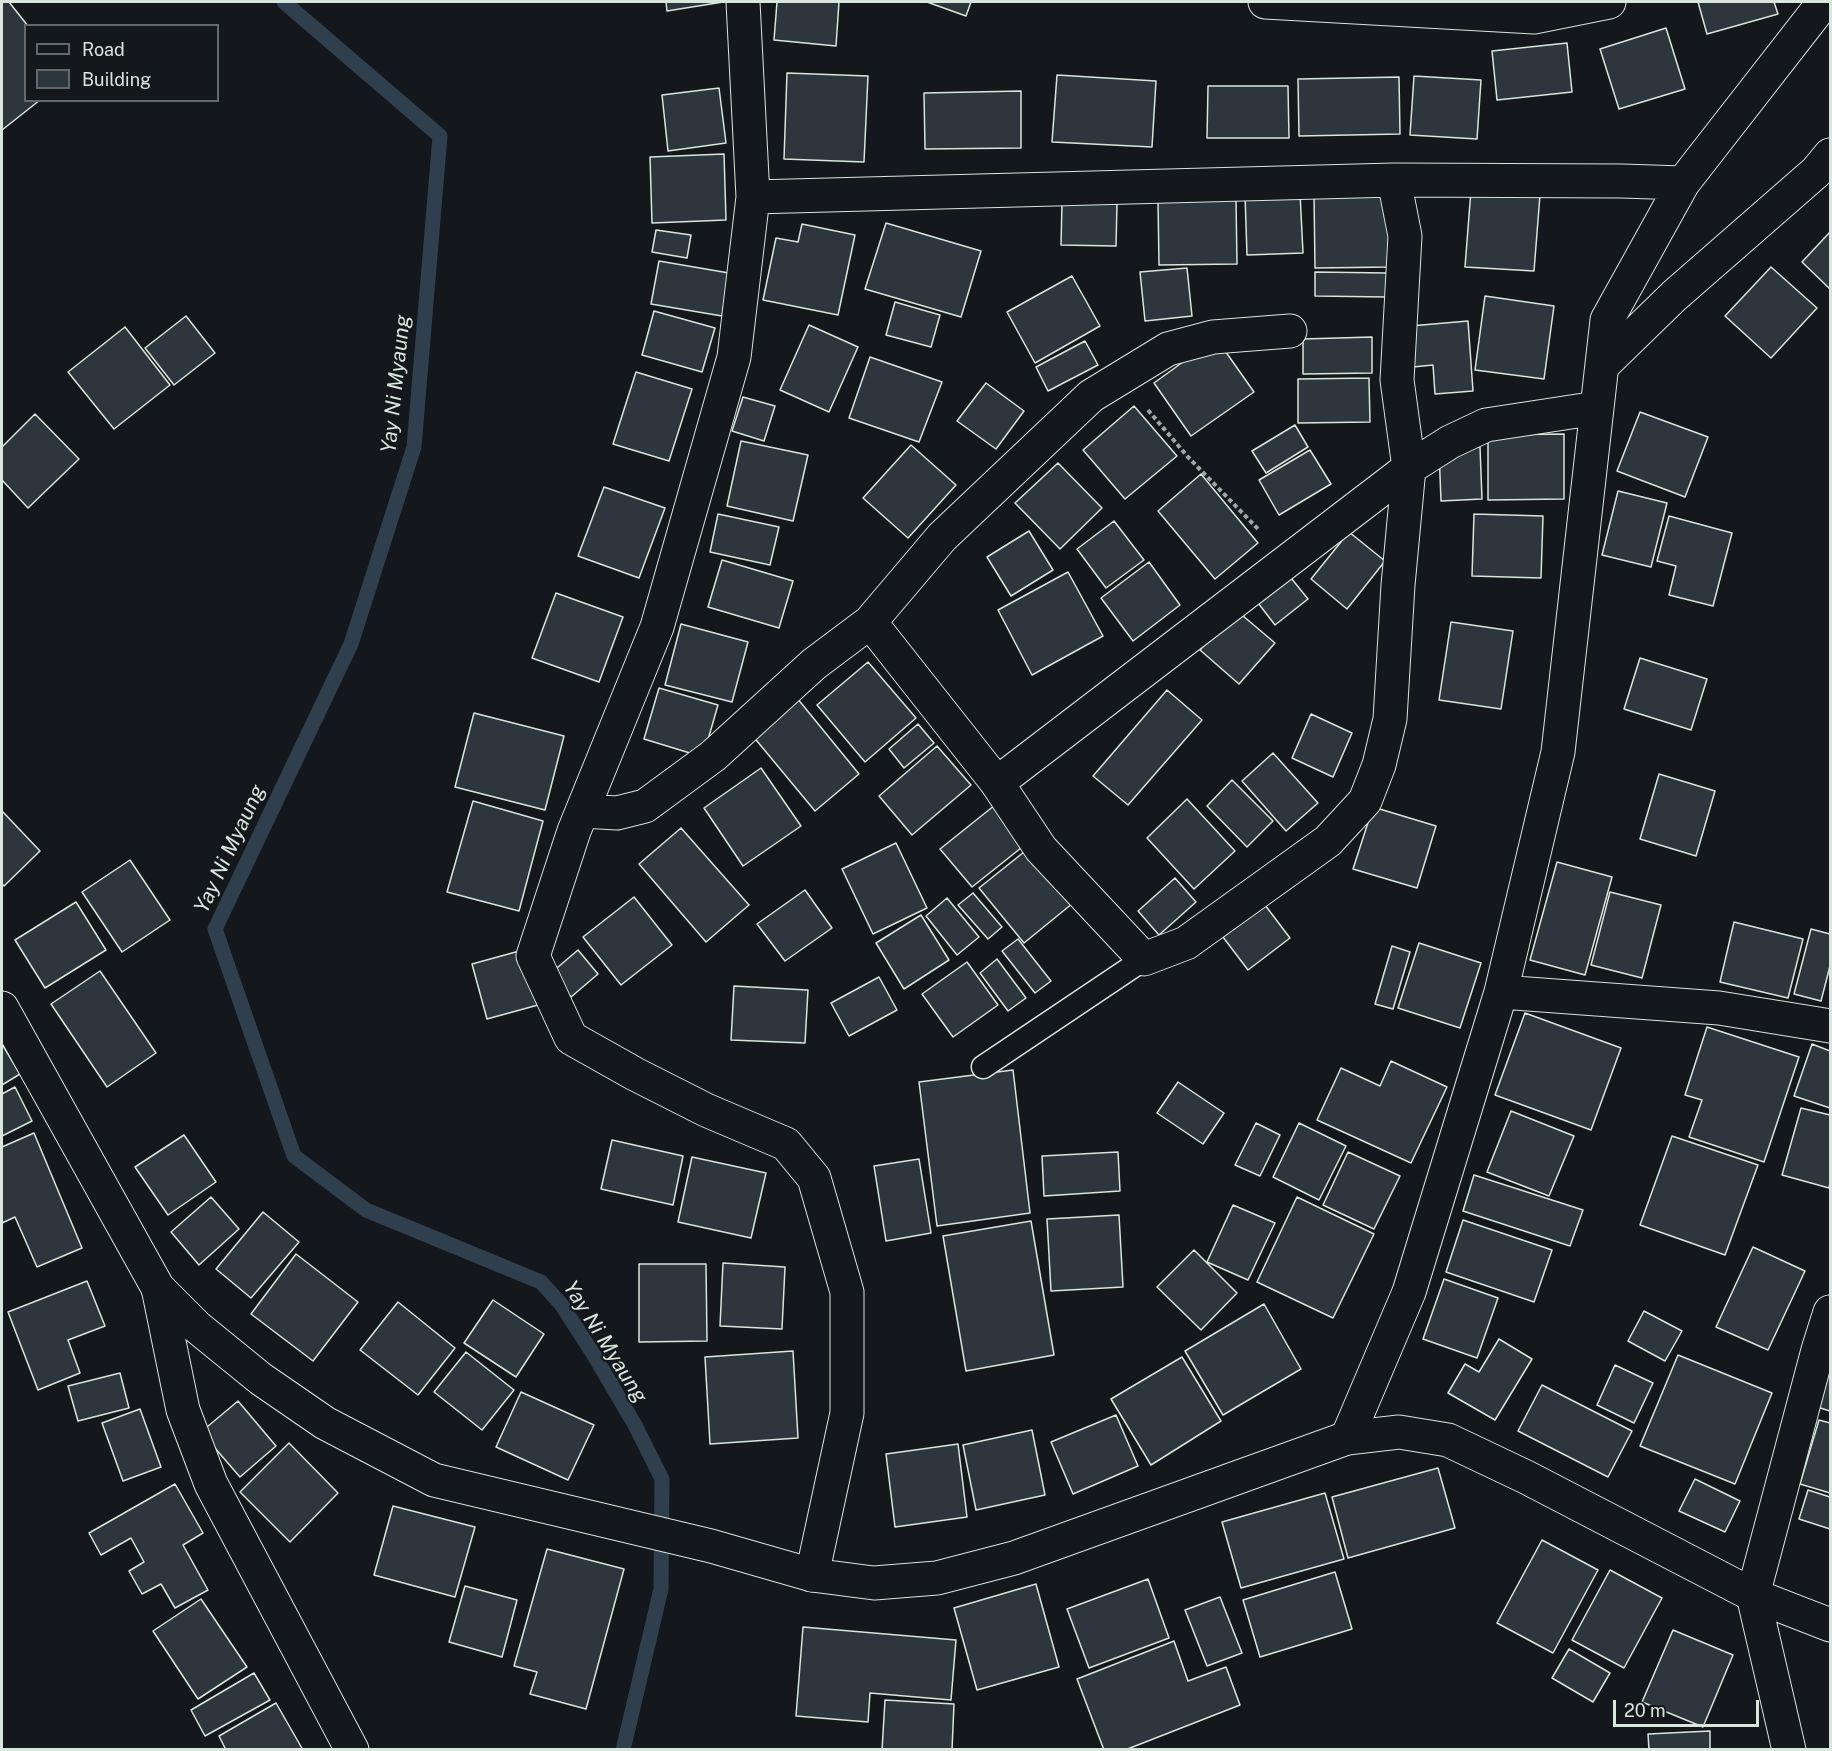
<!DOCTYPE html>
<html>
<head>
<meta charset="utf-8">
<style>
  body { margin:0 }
  #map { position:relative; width:1832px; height:1751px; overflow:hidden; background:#14181c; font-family:"Public Sans",sans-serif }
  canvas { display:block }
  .frame { position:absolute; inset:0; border:3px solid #d8e6dc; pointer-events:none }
  .legend { position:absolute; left:24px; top:24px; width:195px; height:78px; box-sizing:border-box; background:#14181c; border:2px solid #626a69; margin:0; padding:8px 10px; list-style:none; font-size:18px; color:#d8e6dc }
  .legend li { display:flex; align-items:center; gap:12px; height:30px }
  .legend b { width:30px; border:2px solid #626a69 }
  .scale { position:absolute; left:1613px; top:1700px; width:146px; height:27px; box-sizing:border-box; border:3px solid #d8e6dc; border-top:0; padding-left:8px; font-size:18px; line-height:21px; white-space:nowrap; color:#d8e6dc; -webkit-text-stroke:4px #14181c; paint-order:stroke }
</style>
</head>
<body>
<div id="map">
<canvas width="1832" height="1751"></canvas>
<div class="frame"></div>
<ul class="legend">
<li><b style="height:8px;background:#14181c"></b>Road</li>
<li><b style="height:16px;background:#2c363c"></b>Building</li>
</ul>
<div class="scale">20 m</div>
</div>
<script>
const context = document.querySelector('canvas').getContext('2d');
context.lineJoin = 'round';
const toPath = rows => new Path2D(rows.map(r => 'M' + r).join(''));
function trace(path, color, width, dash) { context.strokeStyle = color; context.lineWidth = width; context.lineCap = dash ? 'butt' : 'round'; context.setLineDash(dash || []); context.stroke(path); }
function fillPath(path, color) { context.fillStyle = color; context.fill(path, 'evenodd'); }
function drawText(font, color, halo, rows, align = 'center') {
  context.font = font + ' "Public Sans",sans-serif'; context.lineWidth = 4.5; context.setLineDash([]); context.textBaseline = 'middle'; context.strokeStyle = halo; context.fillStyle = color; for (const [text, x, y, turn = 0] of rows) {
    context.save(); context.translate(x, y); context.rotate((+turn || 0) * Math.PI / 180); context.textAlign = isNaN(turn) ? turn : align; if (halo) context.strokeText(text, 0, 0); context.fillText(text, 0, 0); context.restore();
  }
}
trace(toPath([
  [284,2,440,136,414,447,351,644,215,929,294,1156,366,1210,541,1282,561,1304,592,1352,635,1425,662,1479,661,1589,623,1750]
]), '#2f3f4d', 15);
const building = toPath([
  [2,2,9,2,28,26,26,26,26,100,40,100,2,130,2,2],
  [666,2,723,2,667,11,666,2],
  [777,2,839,2,836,46,774,40,777,2],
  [927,2,971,2,966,16,927,2],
  [1698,2,1774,2,1778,14,1707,34,1698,2],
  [1666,28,1685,89,1619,109,1600,49,1666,28],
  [1567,43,1572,92,1497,100,1492,51,1567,43],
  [787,73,868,76,864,162,784,159,787,73],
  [1057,75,1156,81,1152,147,1052,142,1057,75],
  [1414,76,1481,80,1477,139,1410,135,1414,76],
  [1399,77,1400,134,1299,136,1298,79,1399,77],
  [1208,86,1288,86,1289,138,1207,138,1208,86],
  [719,88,726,143,668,151,662,95,719,88],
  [1021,91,1021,148,925,149,924,93,1021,91],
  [724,154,726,220,652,223,650,157,724,154],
  [1471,190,1540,195,1534,271,1465,267,1471,190],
  [1300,193,1303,253,1247,255,1245,195,1300,193],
  [1390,193,1391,267,1315,268,1314,194,1390,193],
  [1236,199,1237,264,1159,265,1158,201,1236,199],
  [1062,203,1117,204,1116,246,1061,245,1062,203],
  [886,223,981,251,961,317,865,289,886,223],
  [802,224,855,235,838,315,763,300,776,238,798,242,802,224],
  [656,230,691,235,687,258,652,252,656,230],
  [1830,232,1830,289,1802,262,1830,232],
  [659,261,729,273,722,316,651,304,659,261],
  [1771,267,1817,308,1771,358,1725,316,1771,267],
  [1187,268,1192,316,1145,321,1140,272,1187,268],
  [1315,272,1387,273,1386,297,1315,296,1315,272],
  [1072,276,1100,326,1035,363,1007,312,1072,276],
  [1485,296,1554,306,1544,379,1475,370,1485,296],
  [895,302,940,315,931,347,886,335,895,302],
  [654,311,715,328,702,372,642,355,654,311],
  [186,316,215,353,174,385,145,348,186,316],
  [1468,321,1473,391,1435,394,1433,365,1413,367,1410,326,1468,321],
  [809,325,858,347,829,412,780,390,809,325],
  [125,327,170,385,114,429,68,372,125,327],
  [1372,337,1372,373,1303,374,1303,339,1372,337],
  [1216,338,1254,392,1191,436,1154,383,1216,338],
  [1085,341,1098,365,1048,391,1036,367,1085,341],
  [870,357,942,382,919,442,849,418,870,357],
  [636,372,692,389,669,461,613,444,636,372],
  [1369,378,1370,422,1298,423,1298,379,1369,378],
  [986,383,1024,411,996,449,957,421,986,383],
  [743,397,775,406,764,441,732,431,743,397],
  [1134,406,1177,456,1125,499,1083,450,1134,406],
  [1640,412,1708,437,1685,497,1617,471,1640,412],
  [35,414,79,459,28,508,2,480,2,447,35,414],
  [1295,425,1308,447,1266,473,1252,451,1295,425],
  [1564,434,1564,499,1488,500,1488,435,1564,434],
  [741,441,808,455,793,521,727,506,741,441],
  [911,445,956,485,908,538,863,498,911,445],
  [1480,447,1482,499,1441,501,1439,450,1480,447],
  [1310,450,1331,484,1279,515,1259,480,1310,450],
  [1058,463,1102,508,1060,549,1015,503,1058,463],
  [1201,474,1258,543,1215,579,1158,511,1201,474],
  [604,487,665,508,639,578,578,556,604,487],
  [1618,491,1667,503,1651,567,1602,555,1618,491],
  [718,514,779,527,770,565,710,552,718,514],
  [1474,514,1543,516,1541,578,1472,576,1474,514],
  [1669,516,1732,533,1713,606,1669,595,1676,566,1657,561,1669,516],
  [1114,521,1144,560,1106,588,1077,549,1114,521],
  [1029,531,1053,570,1011,596,987,557,1029,531],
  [1349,532,1385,561,1347,609,1311,579,1349,532],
  [722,560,793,581,779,628,708,607,722,560],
  [1149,562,1180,605,1133,641,1101,598,1149,562],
  [1068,572,1103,636,1032,675,998,610,1068,572],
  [1287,573,1308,599,1275,625,1255,599,1287,573],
  [556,593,623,617,599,682,532,658,556,593],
  [1236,610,1275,643,1239,684,1200,650,1236,610],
  [1451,622,1513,631,1501,709,1439,700,1451,622],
  [681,624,748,642,732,702,665,685,681,624],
  [1640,658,1707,679,1691,730,1624,709,1640,658],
  [868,662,916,718,865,762,817,705,868,662],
  [659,688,718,705,703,757,644,739,659,688],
  [1167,690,1202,720,1128,805,1093,776,1167,690],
  [797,698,859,774,815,811,752,735,797,698],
  [474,713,564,736,545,810,455,787,474,713],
  [1311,714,1352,733,1333,777,1292,758,1311,714],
  [918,724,934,743,904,768,889,749,918,724],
  [937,746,971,785,912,835,879,796,937,746],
  [1273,753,1318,803,1286,831,1242,781,1273,753],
  [761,768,801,826,743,866,704,808,761,768],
  [1659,774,1715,791,1696,856,1640,839,1659,774],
  [1232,780,1273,821,1247,847,1207,806,1232,780],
  [1187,799,1235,851,1194,889,1147,838,1187,799],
  [473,801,543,821,519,911,447,892,473,801],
  [995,805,1026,844,972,887,940,849,995,805],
  [1373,807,1436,826,1417,888,1353,869,1373,807],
  [2,811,40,851,4,886,2,884,2,811],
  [681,828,749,905,706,942,639,864,681,828],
  [896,843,927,908,873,934,842,869,896,843],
  [1029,848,1073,903,1024,943,979,888,1029,848],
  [130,860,170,920,122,952,82,892,130,860],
  [1557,862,1612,877,1585,975,1530,960,1557,862],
  [1175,878,1196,902,1159,935,1138,911,1175,878],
  [805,890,832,928,785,961,757,924,805,890],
  [1610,892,1661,905,1642,978,1591,965,1610,892],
  [973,893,1002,927,988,939,958,905,973,893],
  [634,897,672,945,621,985,583,937,634,897],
  [947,898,979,937,957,955,926,916,947,898],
  [76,902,106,950,45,988,15,940,76,902],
  [1265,905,1290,938,1248,970,1223,937,1265,905],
  [921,915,949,960,904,989,876,943,921,915],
  [1734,922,1803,939,1788,998,1720,982,1734,922],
  [1811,929,1830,934,1830,966,1821,1001,1794,994,1811,929],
  [1018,939,1051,981,1035,993,1002,951,1018,939],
  [1419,943,1481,963,1460,1028,1398,1008,1419,943],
  [1392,946,1410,952,1393,1009,1375,1004,1392,946],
  [523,950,538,1005,487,1019,472,964,523,950],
  [578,950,598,974,571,997,551,973,578,950],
  [997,959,1026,998,1008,1011,980,973,997,959],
  [967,962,998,1005,953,1037,922,994,967,962],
  [100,971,156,1053,107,1087,51,1004,100,971],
  [879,977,897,1010,849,1036,831,1003,879,977],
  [734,986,808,990,805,1043,731,1040,734,986],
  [1525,1013,1621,1048,1591,1130,1495,1095,1525,1013],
  [1707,1027,1799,1057,1764,1162,1689,1137,1702,1100,1685,1095,1707,1027],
  [2,1044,20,1074,2,1085,2,1044],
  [1812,1044,1830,1051,1830,1108,1794,1096,1812,1044],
  [1391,1061,1447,1087,1411,1163,1317,1120,1341,1068,1380,1086,1391,1061],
  [1013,1070,1030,1213,937,1226,919,1082,1013,1070],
  [1178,1082,1224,1113,1203,1144,1157,1113,1178,1082],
  [15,1087,32,1121,2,1136,2,1094,15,1087],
  [1801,1108,1830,1115,1830,1183,1829,1188,1782,1175,1801,1108],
  [1511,1111,1574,1136,1549,1196,1487,1172,1511,1111],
  [1256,1123,1280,1135,1260,1176,1235,1165,1256,1123],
  [1299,1123,1346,1146,1319,1200,1273,1177,1299,1123],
  [34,1133,82,1248,37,1267,15,1217,2,1223,2,1147,34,1133],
  [184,1135,216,1182,168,1215,135,1167,184,1135],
  [1672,1136,1758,1165,1725,1255,1640,1225,1672,1136],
  [612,1140,683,1156,673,1205,601,1189,612,1140],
  [1118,1152,1120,1191,1044,1196,1042,1156,1118,1152],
  [1348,1152,1400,1176,1374,1229,1323,1205,1348,1152],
  [692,1157,766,1173,751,1238,678,1222,692,1157],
  [919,1159,931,1233,886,1241,874,1166,919,1159],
  [1474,1175,1583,1210,1570,1246,1463,1211,1474,1175],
  [211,1197,239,1229,199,1265,171,1232,211,1197],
  [1297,1197,1374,1234,1333,1318,1257,1282,1297,1197],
  [1233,1205,1275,1223,1248,1280,1207,1262,1233,1205],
  [263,1212,299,1242,251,1298,216,1269,263,1212],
  [1119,1215,1123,1287,1051,1291,1047,1219,1119,1215],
  [1463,1220,1552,1250,1534,1302,1446,1272,1463,1220],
  [1031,1221,1054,1355,966,1371,943,1236,1031,1221],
  [1753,1247,1805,1271,1768,1350,1716,1327,1753,1247],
  [1194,1250,1237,1293,1201,1330,1157,1287,1194,1250],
  [296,1254,358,1302,313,1361,251,1314,296,1254],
  [723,1263,785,1267,782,1329,720,1326,723,1263],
  [639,1264,706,1264,707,1341,639,1342,639,1264],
  [1444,1279,1498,1298,1477,1358,1423,1339,1444,1279],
  [87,1281,105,1326,68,1340,80,1373,38,1390,8,1312,87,1281],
  [493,1300,544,1334,516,1377,464,1343,493,1300],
  [398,1302,455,1348,418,1395,360,1350,398,1302],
  [1264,1304,1301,1369,1223,1415,1185,1351,1264,1304],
  [1644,1311,1682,1331,1665,1361,1628,1341,1644,1311],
  [1499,1339,1532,1359,1495,1420,1448,1393,1465,1364,1479,1372,1499,1339],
  [793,1351,798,1438,710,1444,705,1357,793,1351],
  [466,1352,514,1390,482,1430,434,1392,466,1352],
  [1678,1355,1772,1393,1735,1484,1640,1446,1678,1355],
  [1182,1357,1221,1421,1151,1465,1111,1399,1182,1357],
  [1830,1363,1830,1411,1817,1407,1830,1363],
  [1615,1365,1653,1383,1634,1423,1597,1405,1615,1365],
  [120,1373,129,1408,78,1421,68,1386,120,1373],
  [1542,1385,1632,1431,1608,1477,1518,1431,1542,1385],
  [521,1392,594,1425,568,1480,496,1447,521,1392],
  [238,1401,276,1446,240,1477,201,1432,238,1401],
  [140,1409,161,1467,123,1481,102,1423,140,1409],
  [1116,1415,1138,1466,1073,1494,1051,1442,1116,1415],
  [1819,1420,1830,1423,1830,1493,1800,1484,1819,1420],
  [1032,1430,1045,1495,976,1510,963,1445,1032,1430],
  [289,1443,338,1493,290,1542,240,1492,289,1443],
  [958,1444,967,1517,895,1527,886,1454,958,1444],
  [1438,1468,1455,1528,1348,1558,1332,1497,1438,1468],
  [1695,1479,1740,1501,1725,1532,1679,1511,1695,1479],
  [175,1484,203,1533,183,1545,208,1590,175,1608,161,1584,142,1594,129,1571,144,1562,131,1538,101,1555,89,1533,175,1484],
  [1808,1490,1830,1497,1830,1529,1799,1519,1808,1490],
  [1325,1493,1344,1559,1241,1588,1222,1522,1325,1493],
  [393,1506,475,1527,455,1597,374,1575,393,1506],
  [1542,1540,1598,1570,1553,1653,1497,1623,1542,1540],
  [547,1549,624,1569,586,1709,530,1694,537,1672,514,1666,547,1549],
  [1610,1570,1662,1598,1624,1668,1572,1640,1610,1570],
  [1335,1572,1352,1629,1260,1657,1243,1600,1335,1572],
  [1148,1579,1169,1638,1089,1668,1067,1609,1148,1579],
  [1036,1584,1059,1667,977,1690,954,1608,1036,1584],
  [465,1586,517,1600,502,1657,449,1642,465,1586],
  [1220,1597,1242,1653,1207,1666,1185,1610,1220,1597],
  [201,1599,247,1667,198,1699,153,1631,201,1599],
  [803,1627,956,1640,951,1700,870,1693,868,1722,796,1716,803,1627],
  [1673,1630,1733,1655,1703,1727,1642,1702,1673,1630],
  [1174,1641,1188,1681,1226,1667,1240,1705,1125,1750,1104,1750,1077,1679,1174,1641],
  [1569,1649,1610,1673,1593,1702,1552,1678,1569,1649],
  [254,1673,270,1700,205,1736,191,1710,254,1673],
  [885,1700,954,1704,952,1750,882,1750,885,1700],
  [276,1703,303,1750,226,1750,219,1736,276,1703],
  [1710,1731,1710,1750,1649,1750,1648,1734,1710,1731]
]);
fillPath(building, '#2c363c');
trace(building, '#d8e6dc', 1.5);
const lane = toPath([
  [983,1067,1144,959]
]);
const street = toPath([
  [743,2,753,197,734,357,657,627,574,831,533,956,571,1038,635,1074,706,1110,786,1144,814,1178,847,1292,847,1413,812,1575],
  [1265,2,1534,17,1609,2],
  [753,197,1394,180,1622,181,1683,183],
  [1602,366,1674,296,1816,172,1830,155],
  [870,622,997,783,1041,849,1144,959,1186,943,1328,841,1365,801,1379,765,1390,719,1398,585,1409,468,1397,380,1405,236,1394,180],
  [997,783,1409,468,1450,442,1486,425,1597,408],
  [583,811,617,813,645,806,713,756,814,664,870,622,942,537,1091,396,1168,349,1213,337,1290,331],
  [1501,992,1719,1008,1830,1026],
  [158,1288,183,1410,211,1484,352,1750],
  [1347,1438,1409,1292,1501,992,1558,752,1607,320,1683,183,1824,2],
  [1789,1750,1753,1595,1818,1350,1830,1312]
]);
const primary = toPath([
  [2,1008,158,1288,197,1327,261,1379,325,1423,434,1480,711,1546,812,1575,874,1583,937,1578,1014,1558,1347,1438,1399,1432,1448,1440,1526,1477,1753,1595,1830,1625]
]);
trace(lane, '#d8e6dc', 25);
trace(street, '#d8e6dc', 35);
trace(primary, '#d8e6dc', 35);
trace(toPath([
  [1148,410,1188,457,1259,530]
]), '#9da8a2', 4, [4.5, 3]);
trace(lane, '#14181c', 22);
trace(street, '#14181c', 33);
trace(primary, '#14181c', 33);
drawText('italic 21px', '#d8e6dc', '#14181c', [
  ["Yay Ni Myaung",396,384,-84],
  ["Yay Ni Myaung",230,849,-65],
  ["Yay Ni Myaung",605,1342,58]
]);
</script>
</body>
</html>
